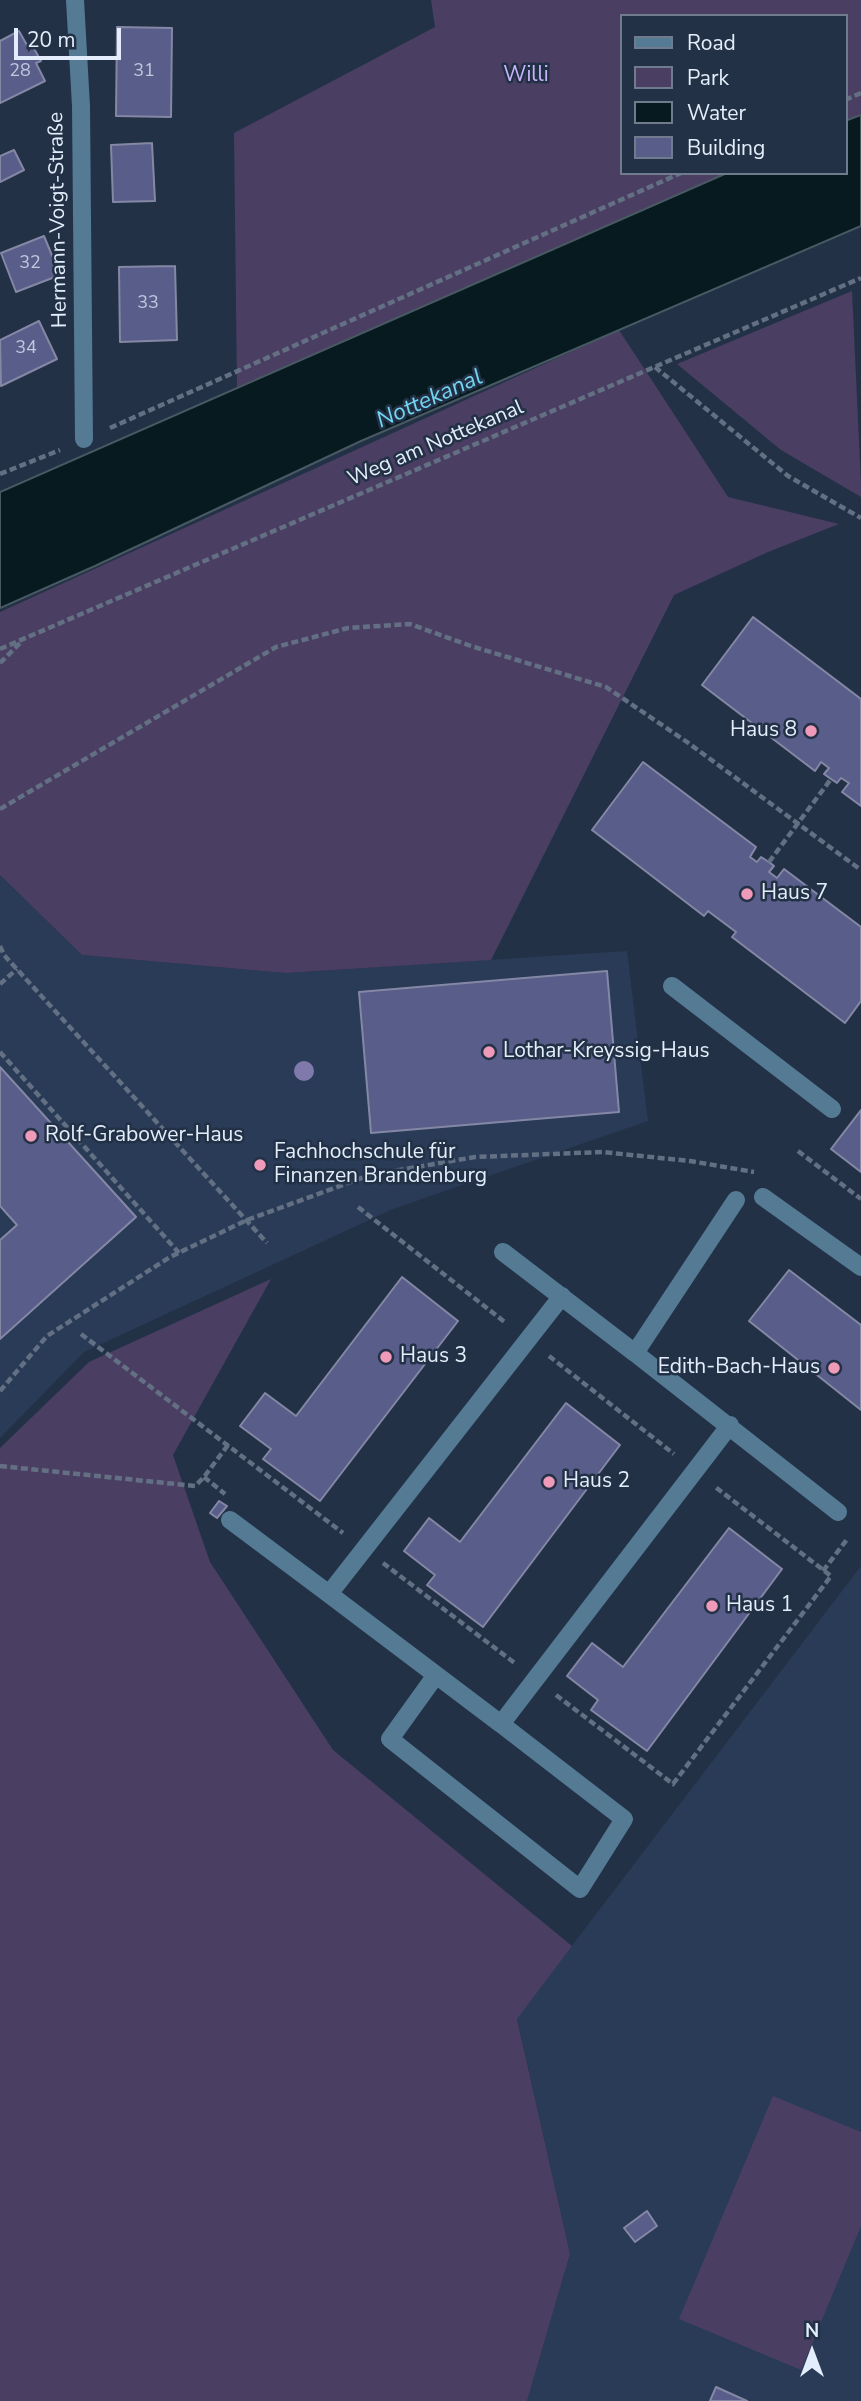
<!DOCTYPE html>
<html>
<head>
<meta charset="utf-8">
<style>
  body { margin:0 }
  #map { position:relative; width:861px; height:2401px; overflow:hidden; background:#233146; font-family:"Nunito Sans",sans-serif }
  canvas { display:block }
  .legend { position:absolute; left:620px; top:14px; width:228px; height:161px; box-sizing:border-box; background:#233146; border:2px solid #707c8e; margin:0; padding:9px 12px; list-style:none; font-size:21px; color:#e3edfb }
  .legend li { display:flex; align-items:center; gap:14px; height:35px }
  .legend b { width:35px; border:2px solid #707c8e }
  .north { position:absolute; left:777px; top:2317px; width:70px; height:70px; -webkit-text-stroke:5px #233146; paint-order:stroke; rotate:0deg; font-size:19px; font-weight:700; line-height:28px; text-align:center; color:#e3edfb }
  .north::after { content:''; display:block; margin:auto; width:24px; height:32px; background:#e3edfb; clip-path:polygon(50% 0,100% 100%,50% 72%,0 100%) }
  .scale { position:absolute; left:14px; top:28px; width:107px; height:32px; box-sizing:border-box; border:4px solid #e3edfb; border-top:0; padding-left:9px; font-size:21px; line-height:24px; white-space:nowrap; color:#e3edfb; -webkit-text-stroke:5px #233146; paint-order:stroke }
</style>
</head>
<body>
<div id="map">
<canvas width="861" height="2401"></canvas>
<ul class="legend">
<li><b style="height:9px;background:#547a94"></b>Road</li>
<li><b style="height:19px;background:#4a3f63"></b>Park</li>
<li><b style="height:19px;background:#061a20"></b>Water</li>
<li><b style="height:19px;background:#585d89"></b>Building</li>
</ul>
<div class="north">N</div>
<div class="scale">20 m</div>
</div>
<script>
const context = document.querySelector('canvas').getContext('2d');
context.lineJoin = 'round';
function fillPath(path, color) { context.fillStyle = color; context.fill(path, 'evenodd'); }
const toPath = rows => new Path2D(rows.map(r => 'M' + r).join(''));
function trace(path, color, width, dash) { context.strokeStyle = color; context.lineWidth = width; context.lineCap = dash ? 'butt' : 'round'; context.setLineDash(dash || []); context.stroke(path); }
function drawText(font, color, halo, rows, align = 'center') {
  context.font = font + ' "Nunito Sans",sans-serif'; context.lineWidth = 5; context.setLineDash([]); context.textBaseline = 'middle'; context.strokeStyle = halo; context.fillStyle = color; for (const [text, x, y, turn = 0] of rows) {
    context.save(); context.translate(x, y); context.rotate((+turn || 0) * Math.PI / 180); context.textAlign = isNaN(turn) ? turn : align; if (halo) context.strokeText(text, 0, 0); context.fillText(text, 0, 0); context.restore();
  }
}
fillPath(toPath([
  [0,875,82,955,285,973,627,951,648,1121,393,1209,84,1352,0,1438],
  [861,1566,861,2401,527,2401,570,2254,517,2018]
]), '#293b56');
fillPath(toPath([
  [431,0,861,0,861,115,845,121,845,16,621,16,621,173,727,173,237,389,234,133,435,27],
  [852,291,861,485,861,497,781,450,677,364],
  [619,330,728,497,839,524,768,552,674,595,491,960,285,973,82,955,0,875,0,612],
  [271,1279,173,1455,210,1562,333,1750,572,1946,517,2019,570,2254,527,2401,0,2401,0,1448,89,1362],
  [773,2096,861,2132,861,2226,801,2370,679,2319]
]), '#4a3f63');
const water = toPath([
  [861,115,861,226,361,441,95,566,0,608,0,492,727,173,845,173,845,121,861,115]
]);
fillPath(water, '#061a20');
trace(water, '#485962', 2);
const building = toPath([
  [117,27,172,28,171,117,116,116,117,27],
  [19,31,28,47,32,45,41,61,36,63,45,81,0,103,0,41,19,31],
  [152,143,155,201,113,202,111,145,152,143],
  [14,150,24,170,0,182,0,156,14,150],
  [44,236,60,275,16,292,1,253,44,236],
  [175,266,177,340,120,342,119,267,175,266],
  [39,321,57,359,1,386,0,340,39,321],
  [753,617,861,699,861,806,842,792,849,783,841,778,837,783,831,779,824,774,829,768,821,762,815,771,702,685,753,617],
  [643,762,756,847,750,857,757,862,761,857,769,862,774,866,769,872,777,878,784,869,861,927,861,1001,845,1023,732,937,736,932,708,911,704,916,592,830,643,762],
  [607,971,619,1112,371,1133,359,992,607,971],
  [0,1067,136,1217,0,1339,0,1240,17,1225,0,1206,0,1067],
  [861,1110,861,1172,831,1149,861,1110],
  [789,1270,861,1325,861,1410,749,1321,789,1270],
  [402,1277,458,1321,320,1501,263,1459,271,1449,240,1426,265,1393,296,1416,402,1277],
  [566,1403,620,1445,483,1627,427,1585,435,1575,404,1551,429,1518,460,1542,566,1403],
  [219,1501,227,1506,217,1518,210,1513,219,1501],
  [729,1528,782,1569,647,1751,591,1710,598,1700,567,1676,592,1643,623,1667,729,1528],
  [647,2211,657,2226,635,2242,624,2228,647,2211],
  [716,2387,747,2401,710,2401,716,2387]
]);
fillPath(building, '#585d89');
trace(building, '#8488a5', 2);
trace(toPath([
  [845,100,861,93],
  [655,367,788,476,861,518],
  [110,428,681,173],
  [0,474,60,450],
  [0,649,861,278],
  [0,663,22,641],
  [0,809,276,647,348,628,410,624,471,646,606,687,687,742,861,870],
  [769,862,831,779],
  [0,946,4,955,267,1243],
  [0,984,17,969],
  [0,1052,179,1253],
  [798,1151,861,1199],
  [358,1207,506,1323],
  [81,1334,343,1533],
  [549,1356,674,1454],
  [0,1391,47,1336,170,1257,247,1220,370,1175,475,1157,602,1152,690,1161,754,1172],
  [0,1466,195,1486,204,1477,228,1445],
  [204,1477,225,1494],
  [383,1563,516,1664],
  [823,1571,848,1538],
  [556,1695,673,1784,831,1576,714,1486]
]), '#637083', 4.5, [7, 3.5]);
trace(toPath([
  [75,0,81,106,84,439],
  [672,986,832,1109],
  [763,1197,861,1267],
  [503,1252,635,1353,736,1200],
  [635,1353,838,1512],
  [230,1520,329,1594,562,1296],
  [329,1594,501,1724,730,1425],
  [436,1675,390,1739,580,1889,624,1819,501,1724]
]), '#547a94', 18);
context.fillStyle = '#7f7aab';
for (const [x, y] of [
  [304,1071]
]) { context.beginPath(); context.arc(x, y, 10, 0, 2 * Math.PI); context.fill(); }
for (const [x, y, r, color] of [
  [811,731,7,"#ef9ab9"],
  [747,894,7,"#ef9ab9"],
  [489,1052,7,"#ef9ab9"],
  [31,1136,7,"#ef9ab9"],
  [260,1165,7,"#ef9ab9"],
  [386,1357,7,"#ef9ab9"],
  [834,1368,7,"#ef9ab9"],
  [549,1482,7,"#ef9ab9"],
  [712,1606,7,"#ef9ab9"]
]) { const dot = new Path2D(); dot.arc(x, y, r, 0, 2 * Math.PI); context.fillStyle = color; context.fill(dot); trace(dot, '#233146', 2.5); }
drawText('18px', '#c0c9de', null, [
  ["28",20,72],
  ["31",144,72],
  ["32",30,264],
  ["33",148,304],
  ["34",26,349]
]);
drawText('21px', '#cab5fd', '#233146', [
  ["Willi",526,76]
]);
drawText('21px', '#e3edfb', '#233146', [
  ["Hermann-Voigt-Straße",59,220,-91],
  ["Weg am Nottekanal",436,444,-23]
]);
drawText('21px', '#e3edfb', '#233146', [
  ["Haus 8",797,731,"right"],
  ["Haus 7",761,894],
  ["Lothar-Kreyssig-Haus",503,1052],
  ["Rolf-Grabower-Haus",45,1136],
  ["Fachhochschule für",274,1153],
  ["Finanzen Brandenburg",274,1177],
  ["Haus 3",400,1357],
  ["Edith-Bach-Haus",820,1368,"right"],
  ["Haus 2",563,1482],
  ["Haus 1",726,1606]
], 'left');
drawText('italic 23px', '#72d5f1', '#233146', [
  ["Nottekanal",430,400,-24]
]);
</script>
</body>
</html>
